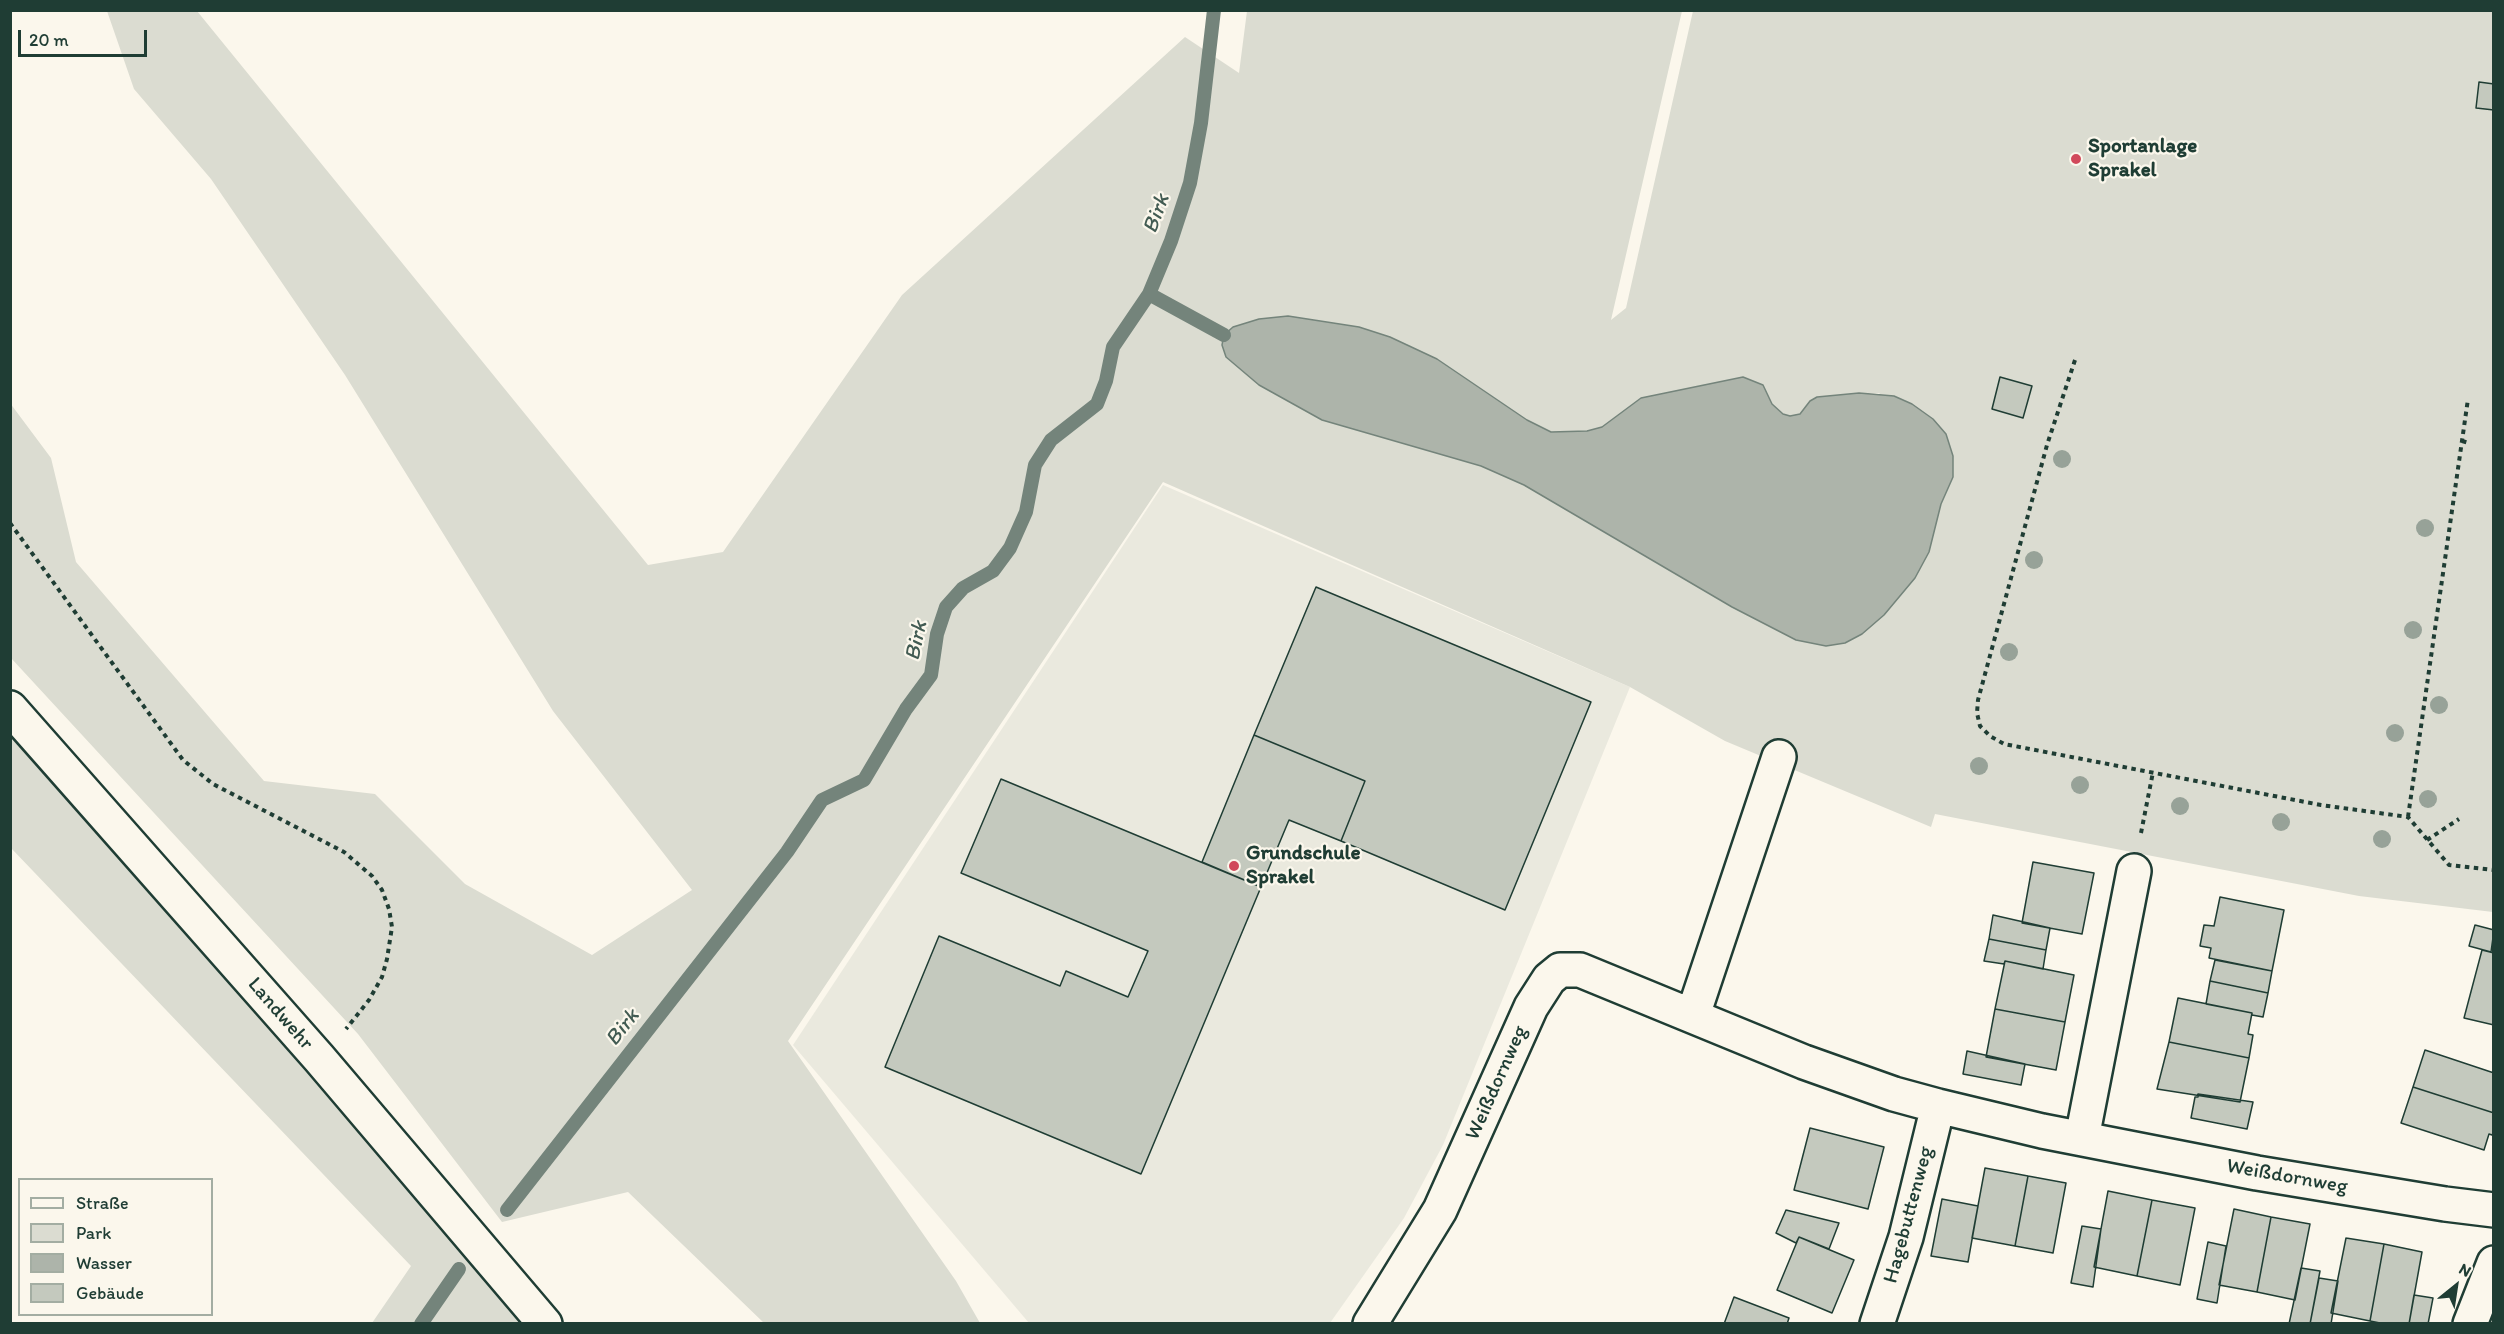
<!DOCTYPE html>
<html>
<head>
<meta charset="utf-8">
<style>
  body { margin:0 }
  #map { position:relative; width:2504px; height:1334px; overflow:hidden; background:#fbf7ec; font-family:Itim,sans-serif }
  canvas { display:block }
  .frame { position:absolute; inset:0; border:12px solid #1f3d34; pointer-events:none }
  .legend { position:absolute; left:18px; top:1178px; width:195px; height:138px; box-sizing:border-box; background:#fbf7ec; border:2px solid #a3ada2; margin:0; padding:8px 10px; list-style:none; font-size:18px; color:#1f3d34 }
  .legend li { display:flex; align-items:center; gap:12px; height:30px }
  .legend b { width:30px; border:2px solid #a3ada2 }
  .north { position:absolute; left:2426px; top:1256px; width:60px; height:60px; -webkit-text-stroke:4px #fbf7ec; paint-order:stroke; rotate:30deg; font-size:16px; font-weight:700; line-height:24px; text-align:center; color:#1f3d34 }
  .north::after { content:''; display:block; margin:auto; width:21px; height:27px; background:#1f3d34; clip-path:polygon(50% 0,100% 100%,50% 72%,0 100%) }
  .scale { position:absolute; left:18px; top:30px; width:129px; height:27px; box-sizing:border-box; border:3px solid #1f3d34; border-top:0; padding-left:8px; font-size:18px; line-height:21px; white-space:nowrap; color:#1f3d34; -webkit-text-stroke:4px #fbf7ec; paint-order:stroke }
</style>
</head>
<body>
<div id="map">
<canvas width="2504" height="1334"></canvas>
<div class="frame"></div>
<ul class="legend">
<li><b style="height:8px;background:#fbf7ec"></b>Straße</li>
<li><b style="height:16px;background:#dbdcd1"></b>Park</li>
<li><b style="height:16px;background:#adb4aa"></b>Wasser</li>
<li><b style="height:16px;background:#c4c9be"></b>Gebäude</li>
</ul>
<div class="north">N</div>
<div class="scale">20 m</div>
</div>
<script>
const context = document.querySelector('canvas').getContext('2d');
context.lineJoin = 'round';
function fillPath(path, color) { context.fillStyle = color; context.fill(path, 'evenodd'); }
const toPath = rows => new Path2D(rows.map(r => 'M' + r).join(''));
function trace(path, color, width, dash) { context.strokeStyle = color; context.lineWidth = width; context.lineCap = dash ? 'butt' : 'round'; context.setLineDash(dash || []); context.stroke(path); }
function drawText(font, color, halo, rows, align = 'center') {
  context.font = font + ' Itim,sans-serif'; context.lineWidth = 4.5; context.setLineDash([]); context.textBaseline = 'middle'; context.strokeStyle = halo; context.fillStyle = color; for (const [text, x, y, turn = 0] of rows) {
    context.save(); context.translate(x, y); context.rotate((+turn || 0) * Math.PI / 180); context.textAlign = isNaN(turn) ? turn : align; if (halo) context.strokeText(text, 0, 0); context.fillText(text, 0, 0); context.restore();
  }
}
fillPath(toPath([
  [1163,485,1630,687,1443,1145,1404,1218,1330,1323,1029,1323,793,1045]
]), '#eae9de');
fillPath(toPath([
  [107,11,197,11,648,565,723,552,902,295,1185,37,1239,73,1247,11,1682,11,1611,320,1626,308,1693,11,2493,11,2493,912,2359,896,1935,814,1931,827,1725,741,1630,687,1163,482,788,1041,956,1281,980,1323,764,1323,628,1192,502,1222,358,1034,11,658,10,403,51,458,76,562,264,781,375,794,465,884,592,955,692,890,553,711,345,375,211,179,134,89],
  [1288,316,1359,327,1390,337,1437,359,1527,420,1551,432,1587,431,1603,427,1641,398,1743,377,1763,385,1772,404,1783,414,1790,416,1800,414,1810,401,1817,397,1879,393,1953,477,1941,504,1935,524,1732,607,1524,485,1481,466,1322,420,1259,385,1226,357,1233,327,1259,319],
  [10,736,491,1280,528,1323,372,1323,411,1266,11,848]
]), '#dbdcd1');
const water = toPath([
  [1288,316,1359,327,1390,337,1437,359,1527,420,1551,432,1587,431,1602,427,1641,398,1743,377,1763,385,1772,404,1783,414,1790,416,1800,414,1810,401,1817,397,1859,393,1894,396,1912,404,1933,419,1946,434,1953,456,1953,477,1941,504,1929,552,1915,578,1884,615,1862,634,1845,643,1826,646,1796,640,1732,607,1524,485,1481,466,1322,420,1259,385,1226,357,1222,345,1224,335,1233,327,1259,319,1288,316]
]);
fillPath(water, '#adb4aa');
trace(water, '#74847b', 1.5);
trace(toPath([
  [1149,294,1224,335],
  [507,1210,787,852,822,800,864,780,906,709,931,675,937,634,946,607,963,588,993,571,1010,548,1026,512,1035,465,1051,440,1097,404,1106,381,1113,347,1149,294,1171,241,1190,183,1201,123,1214,10],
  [421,1324,459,1269]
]), '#74847b', 14);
const building = toPath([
  [2479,82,2494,84,2494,110,2476,108,2479,82],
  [2000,377,2032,386,2023,418,1992,409,2000,377],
  [1316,587,1591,702,1505,910,1341,841,1365,781,1254,735,1316,587],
  [1254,735,1365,781,1341,841,1289,820,1261,887,1202,862,1254,735],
  [1001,779,1261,887,1141,1174,885,1067,939,936,1060,986,1066,971,1128,997,1148,951,961,873,1001,779],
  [2033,862,2094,873,2082,934,2022,923,2033,862],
  [2220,897,2284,910,2272,971,2209,958,2211,948,2200,946,2204,925,2214,926,2220,897],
  [1993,915,2050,928,2046,950,1989,939,1993,915],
  [2475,925,2494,930,2491,952,2469,946,2475,925],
  [1989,939,2046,950,2043,969,2005,961,2004,964,1984,961,1989,939],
  [2482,950,2494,953,2494,1025,2464,1018,2482,950],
  [2215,960,2272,971,2268,993,2210,981,2215,960],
  [2005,961,2074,975,2065,1022,1995,1009,2005,961],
  [2210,981,2268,993,2263,1017,2252,1015,2252,1013,2206,1004,2210,981],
  [2178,998,2252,1013,2248,1034,2253,1035,2249,1058,2169,1042,2178,998],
  [1995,1009,2065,1022,2056,1070,1986,1057,1995,1009],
  [2169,1042,2249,1058,2240,1102,2157,1089,2169,1042],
  [2425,1050,2494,1073,2494,1113,2413,1087,2425,1050],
  [1967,1051,2025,1064,2021,1085,1963,1074,1967,1051],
  [2413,1087,2494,1113,2494,1131,2492,1135,2489,1134,2484,1150,2401,1123,2413,1087],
  [2198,1094,2253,1102,2247,1129,2191,1118,2195,1097,2198,1097,2198,1094],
  [1810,1128,1884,1147,1868,1209,1794,1190,1810,1128],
  [1985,1168,2028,1176,2015,1246,1972,1238,1985,1168],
  [2028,1176,2066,1183,2053,1253,2015,1246,2028,1176],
  [2108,1191,2152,1200,2137,1276,2094,1267,2108,1191],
  [1942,1199,1978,1206,1968,1262,1931,1256,1942,1199],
  [2152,1200,2195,1208,2180,1285,2137,1276,2152,1200],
  [2234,1209,2271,1217,2257,1292,2219,1285,2234,1209],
  [1786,1210,1839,1223,1829,1249,1799,1237,1796,1243,1776,1233,1786,1210],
  [2271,1217,2310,1224,2295,1300,2257,1292,2271,1217],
  [2082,1226,2101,1229,2093,1287,2071,1283,2082,1226],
  [1799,1237,1854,1260,1832,1313,1777,1290,1799,1237],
  [2346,1238,2384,1244,2370,1321,2331,1313,2346,1238],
  [2208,1242,2226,1246,2217,1303,2197,1299,2208,1242],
  [2384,1244,2422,1252,2409,1324,2385,1324,2370,1321,2384,1244],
  [2301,1268,2320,1271,2310,1324,2289,1324,2301,1268],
  [2319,1278,2338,1281,2331,1324,2310,1324,2319,1278],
  [2414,1295,2433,1298,2428,1324,2409,1324,2414,1295],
  [1734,1297,1789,1318,1787,1324,1724,1324,1734,1297]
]);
fillPath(building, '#c4c9be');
trace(building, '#1f3d34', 1.5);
const minor = toPath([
  [10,708,319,1058,545,1324],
  [1693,1015,1779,757],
  [2082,1138,2134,871],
  [1370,1324,1440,1210,1531,1007,1549,979,1560,970,1580,970,1804,1062,1894,1094,1938,1106,2042,1131,2257,1173,2445,1204,2494,1210],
  [1877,1324,1906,1237,1938,1106],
  [2470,1324,2494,1263]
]);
trace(minor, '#1f3d34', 38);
trace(toPath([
  [2075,360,2047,445,1978,700,1977,713,1980,726,1990,736,2004,744,2321,805,2408,817,2449,865,2494,870],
  [2462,441,2469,443],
  [10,523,183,760,213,784,344,852,372,876,382,890,389,909,392,927,387,959,382,977,369,1000,346,1029],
  [2408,817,2468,399],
  [2141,833,2153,772],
  [2427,840,2459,819]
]), '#1f3d34', 4, [4.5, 4.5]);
trace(minor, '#fbf7ec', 33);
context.fillStyle = '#97a298';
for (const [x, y] of [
  [2062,459],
  [2425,528],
  [2034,560],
  [2413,630],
  [2009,652],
  [2439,705],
  [2395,733],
  [1979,766],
  [2080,785],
  [2428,799],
  [2180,806],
  [2281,822],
  [2382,839]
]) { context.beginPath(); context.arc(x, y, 9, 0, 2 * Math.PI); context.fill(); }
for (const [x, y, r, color] of [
  [2076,159,6,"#d1495b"],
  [1234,866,6,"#d1495b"]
]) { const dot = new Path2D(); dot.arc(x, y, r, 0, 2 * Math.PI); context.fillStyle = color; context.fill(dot); trace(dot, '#fbf7ec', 2); }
drawText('bold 21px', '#1f3d34', '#fbf7ec', [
  ["Sportanlage",2088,147],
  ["Sprakel",2088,171],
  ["Grundschule",1246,854],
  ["Sprakel",1246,878]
], 'left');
drawText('21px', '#1f3d34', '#fbf7ec', [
  ["Landwehr",280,1014,49],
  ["Weißdornweg",1497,1083,-66],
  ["Weißdornweg",2287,1177,10],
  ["Hagebuttenweg",1909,1215,-75]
]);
drawText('italic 22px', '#425b52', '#fbf7ec', [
  ["Birk",1157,214,-70],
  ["Birk",917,641,-78],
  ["Birk",623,1028,-52]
]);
</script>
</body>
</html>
